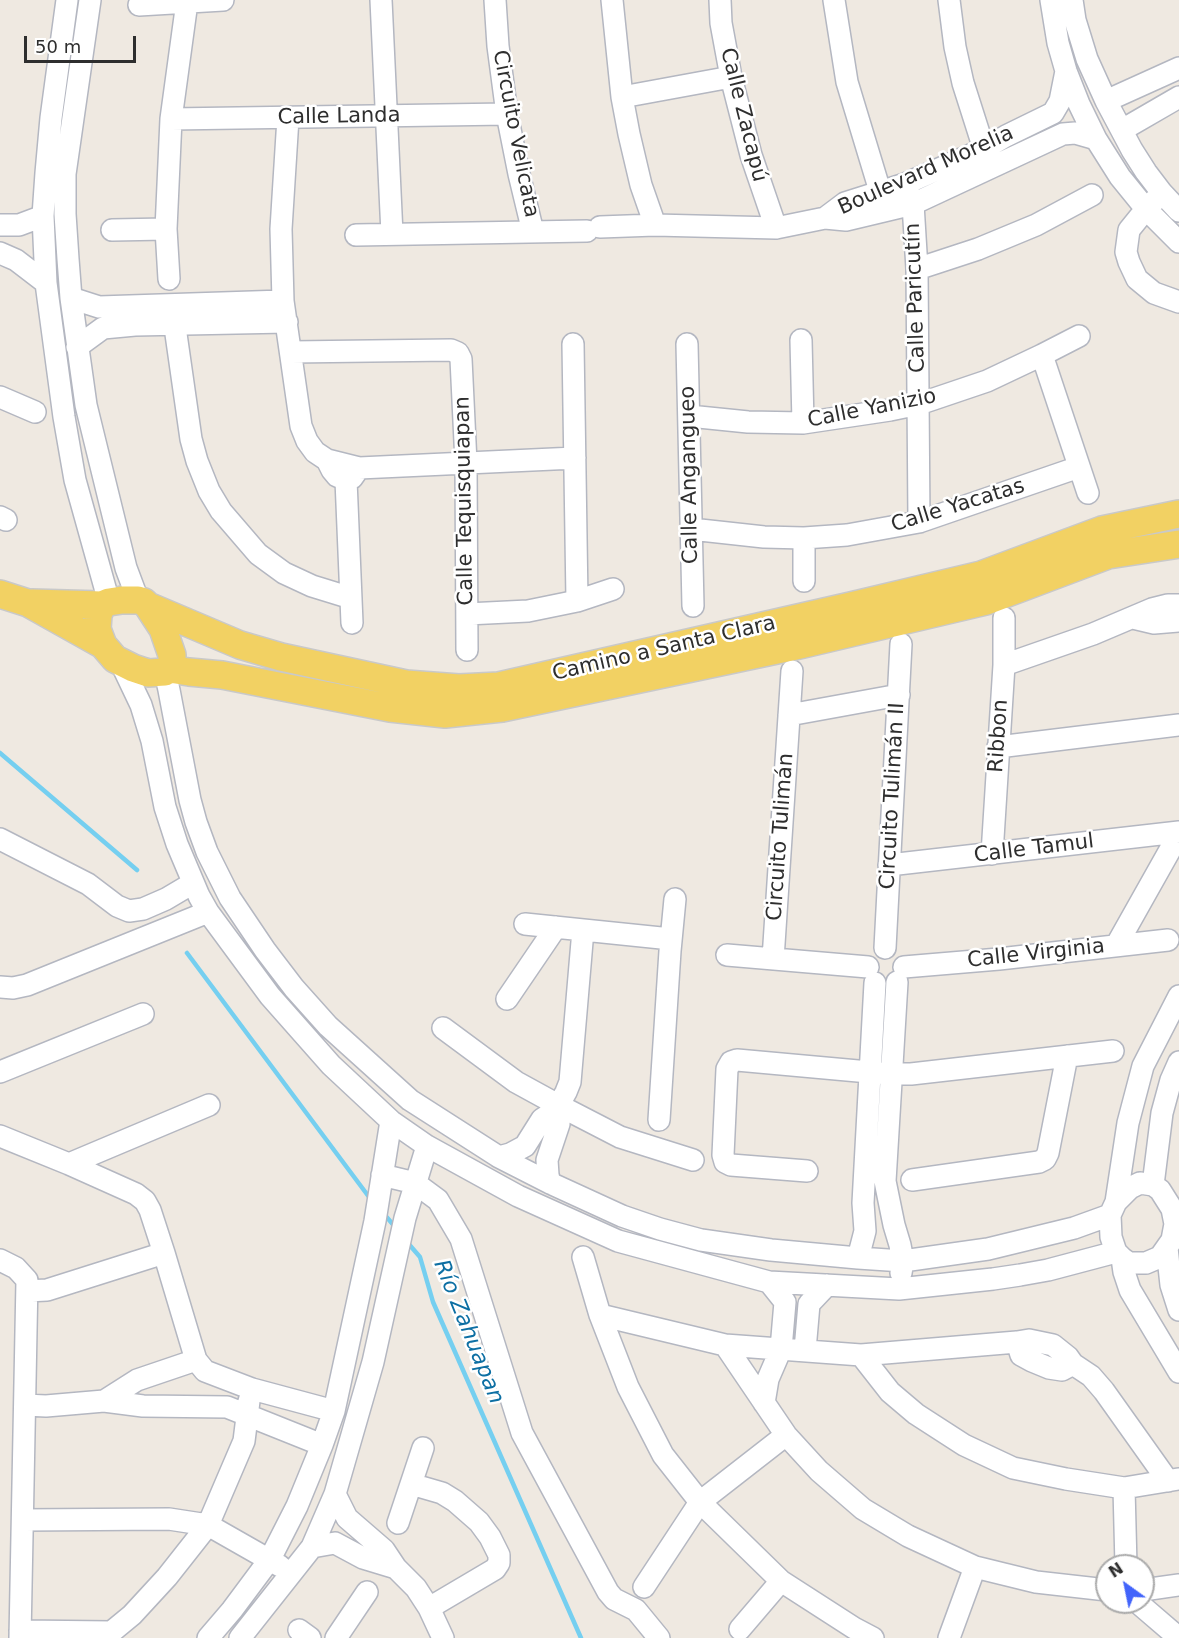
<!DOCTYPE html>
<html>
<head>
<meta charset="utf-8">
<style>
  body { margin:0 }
  #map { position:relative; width:1179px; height:1638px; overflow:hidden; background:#efe9e1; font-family:"DejaVu Sans",sans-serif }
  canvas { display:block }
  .north { position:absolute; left:1095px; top:1554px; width:60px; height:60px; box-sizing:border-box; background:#fff; border:2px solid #ababab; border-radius:50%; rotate:327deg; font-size:16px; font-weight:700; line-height:24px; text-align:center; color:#2e2e2e }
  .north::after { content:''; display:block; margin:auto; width:21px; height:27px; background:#4264fb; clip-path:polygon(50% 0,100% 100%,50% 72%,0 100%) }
  .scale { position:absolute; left:24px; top:36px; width:112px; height:27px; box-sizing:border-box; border:3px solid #2e2e2e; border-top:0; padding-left:8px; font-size:18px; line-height:21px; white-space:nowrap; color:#2e2e2e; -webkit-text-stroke:4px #fff; paint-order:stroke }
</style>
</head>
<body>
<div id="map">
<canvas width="1179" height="1638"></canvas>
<div class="north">N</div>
<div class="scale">50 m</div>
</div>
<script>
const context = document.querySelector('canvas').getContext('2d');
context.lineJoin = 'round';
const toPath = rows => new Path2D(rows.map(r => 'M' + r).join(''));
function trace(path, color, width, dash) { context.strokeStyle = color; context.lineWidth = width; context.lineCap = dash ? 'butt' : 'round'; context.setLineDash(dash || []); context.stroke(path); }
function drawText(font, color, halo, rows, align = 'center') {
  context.font = font + ' "DejaVu Sans",sans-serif'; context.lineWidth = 5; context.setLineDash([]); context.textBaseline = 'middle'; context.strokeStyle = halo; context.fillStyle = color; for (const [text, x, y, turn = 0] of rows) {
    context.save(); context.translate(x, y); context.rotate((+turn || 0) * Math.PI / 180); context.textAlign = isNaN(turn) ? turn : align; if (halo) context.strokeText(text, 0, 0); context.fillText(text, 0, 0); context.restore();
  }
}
trace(toPath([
  [0,753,137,870],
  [187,953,372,1201],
  [384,1214,396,1228],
  [407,1242,420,1257,433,1302,581,1638]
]), '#75cff0', 4.5);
const minor = toPath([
  [67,0,51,118,46,173,43,216,46,283,64,417,75,480,109,602],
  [90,0,65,174,65,214,68,259,71,298,86,405,126,568,138,600],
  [381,0,392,234],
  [495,0,498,46,507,114,519,174,533,232],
  [612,0,622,97,629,134,641,185,655,225],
  [720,0,721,23,731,77,751,155,776,228],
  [834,0,847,82,880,191],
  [949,0,955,47,963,83,984,149,990,161],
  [1051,0,1058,43,1066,71,1079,104,1096,139,1120,177,1146,209,1179,242],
  [1072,0,1075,20,1087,59,1106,101,1132,150,1146,172,1162,193,1179,211],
  [139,5,223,0],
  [622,97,731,77],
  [1106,101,1179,68],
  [288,118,281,229,283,301,301,426,307,441,315,452,327,460,359,468,352,478,346,480,337,476,332,470,327,460],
  [171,119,507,114],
  [1122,130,1179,97],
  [905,184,913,204,917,269,919,522],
  [1155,200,1146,209,1129,230,1126,252,1129,262,1137,279,1154,293,1179,302],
  [825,218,845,203,905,184,984,149,1006,136,1053,113,1060,101,1066,71],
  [0,225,19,225,43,216],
  [600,227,655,225,776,228,825,218,846,220,913,204,1063,134,1075,133,1096,139],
  [112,230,166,229],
  [356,235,587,231],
  [0,253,16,260,46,283],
  [917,269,978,249,1036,225,1092,195],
  [169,279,166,229,171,119,187,2],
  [71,298,99,307,283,301],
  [172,306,191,439,197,461,209,491,221,511,258,554,284,573,312,586,351,598],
  [801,340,803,423],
  [573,344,577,601],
  [687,344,693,606],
  [77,347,103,328,135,325,287,322],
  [291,352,451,350,458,353,461,359,466,463,467,650],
  [1042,355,1088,493],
  [0,397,35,412],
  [689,416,748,422,803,423,890,410,919,404,987,381,1042,355,1079,336],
  [359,468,575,458],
  [346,480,352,623],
  [0,517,6,520],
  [691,529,764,537,804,538,847,535,919,522,1079,467],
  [804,538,804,581],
  [467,614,528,611,577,601,613,589],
  [1133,618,1154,623,1179,621],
  [121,663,141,705,152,741,165,807,177,844,199,896,208,912,270,996,331,1065,391,1121,427,1146,518,1196,618,1241,769,1282,899,1289,993,1279,1020,1275,1048,1270,1116,1252],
  [1004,665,1093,634,1152,609,1168,605,1179,605],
  [165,672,169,690,190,800,196,822,207,852,230,898,265,950,294,988,328,1026,410,1100,499,1157,550,1183,622,1216,660,1229,701,1240,771,1250,858,1258,903,1261,988,1249,1074,1228,1110,1215],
  [789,715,899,695],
  [998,747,1179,725],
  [0,839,88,884,117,906,129,911,143,909,166,899,193,883],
  [992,854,1004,665,1004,618],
  [889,865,1179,832],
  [525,924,671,939],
  [1116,946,1179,834],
  [885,948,901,644],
  [727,955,868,967],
  [773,959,792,671],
  [904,967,999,959,1168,940],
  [897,982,885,1181,894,1225,900,1245,903,1261,901,1273],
  [0,987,13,988,27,985,208,912],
  [507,999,556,927],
  [443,1028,516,1082,558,1105,620,1137,693,1160],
  [0,1072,143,1014],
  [659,1120,670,951,675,899],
  [0,1136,69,1164,136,1194,145,1201,150,1210,164,1253,196,1360,205,1371,252,1389,334,1411],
  [499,1157,510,1154,525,1146,542,1119,556,1110,566,1092,570,1082,583,930],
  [69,1164,209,1105],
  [807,1171,731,1165,725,1162,723,1155,727,1069,731,1062,737,1060,891,1074,911,1074,1113,1051],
  [382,1175,415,1183,438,1200,461,1239,522,1433,608,1592,614,1599,636,1610,659,1638],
  [912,1180,1039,1162,1045,1159,1048,1153,1067,1056],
  [550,1183,548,1175,547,1160,559,1124,559,1116,556,1110],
  [1140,1183,1153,1185,1160,1190,1172,1209,1175,1224,1172,1240,1160,1257,1146,1263,1129,1263,1122,1258,1116,1252,1111,1237,1110,1215,1116,1202,1130,1188,1140,1183],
  [1153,1185,1162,1113,1171,1080,1179,1062],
  [1116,1202,1128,1123,1143,1066,1179,996],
  [1167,1248,1171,1285,1179,1310],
  [583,1257,600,1315,628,1387,663,1455,700,1502,781,1581,854,1628,873,1638],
  [858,1258,865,1231,863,1203,875,983],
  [1122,1258,1124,1272,1130,1290,1179,1372],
  [0,1260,16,1268,27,1280,20,1638],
  [27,1291,47,1290,164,1253],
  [600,1315,725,1345,786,1435,819,1471,863,1509,908,1536,975,1567,1036,1582,1107,1590],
  [1017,1342,1021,1355,1032,1361,1049,1368,1062,1370,1073,1364],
  [725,1345,861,1355,1017,1342,1029,1340,1053,1345,1068,1357,1073,1364,1091,1376,1104,1391,1168,1481],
  [805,1350,809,1304,827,1285],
  [861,1355,890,1392,916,1414,964,1445,1013,1468,1066,1479,1124,1488,1178,1479],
  [104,1401,137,1380,196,1360],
  [764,1403,768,1379,781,1349,785,1302,769,1282],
  [25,1405,46,1406,104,1401,143,1406,227,1407,322,1445],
  [411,1484,442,1493,455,1501,479,1522,490,1537,499,1555,499,1563,495,1569,429,1608],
  [1124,1488,1126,1566],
  [335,1494,347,1518,384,1550,396,1568,416,1588,429,1608,443,1638],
  [23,1520,169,1519,208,1525,280,1566],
  [398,1523,423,1448],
  [312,1547,335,1543,363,1558,396,1568],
  [644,1587,700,1502,786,1435],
  [1143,1590,1179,1585],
  [1137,1602,1179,1638],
  [740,1629,781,1581],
  [299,1630,310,1638],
  [20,1631,112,1632],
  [104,1638,132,1615,167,1577,208,1525,244,1441,249,1401],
  [208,1638,232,1610,270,1559,297,1506,322,1445,334,1411,375,1221,391,1121],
  [240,1638,312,1547,335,1494,373,1362,405,1218,427,1146],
  [336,1638,367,1592],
  [949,1638,975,1567]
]);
const major = toPath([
  [0,594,28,603,103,645],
  [122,600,138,600,144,602,148,606,163,629,172,655,172,663,169,669,165,672,148,673,133,668,115,659,103,645,97,629,98,615,102,605,109,602,122,600],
  [32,603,102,605],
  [148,606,240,645,281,657,406,684,459,688,499,686,851,606,981,575,1102,530,1179,514],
  [169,669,189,672,222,675,390,708,445,714,502,708,791,647,986,601,1108,555,1179,544]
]);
trace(minor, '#b4b7c1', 24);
trace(major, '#c9c9c9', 30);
trace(minor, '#fff', 21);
trace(major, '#f2d163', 27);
drawText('21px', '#2e2e2e', '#fff', [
  ["Calle Zacapú",743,115,76],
  ["Calle Landa",339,117,-1],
  ["Circuito Velicata",515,134,79],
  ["Boulevard Morelia",926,171,-24],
  ["Calle Paricutín",916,298,-92],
  ["Calle Yanizio",872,409,-11],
  ["Calle Angangueo",690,475,-91],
  ["Calle Tequisquiapan",465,501,-91],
  ["Calle Yacatas",958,506,-17],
  ["Camino a Santa Clara",664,649,-13],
  ["Ribbon",999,736,-86],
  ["Circuito Tulimán II",893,796,-87],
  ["Circuito Tulimán",781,837,-86],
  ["Calle Tamul",1034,849,-7],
  ["Calle Virginia",1036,954,-6]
]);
drawText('italic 22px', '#0d6fa3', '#fff', [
  ["Río Zahuapan",468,1332,68]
]);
</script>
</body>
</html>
